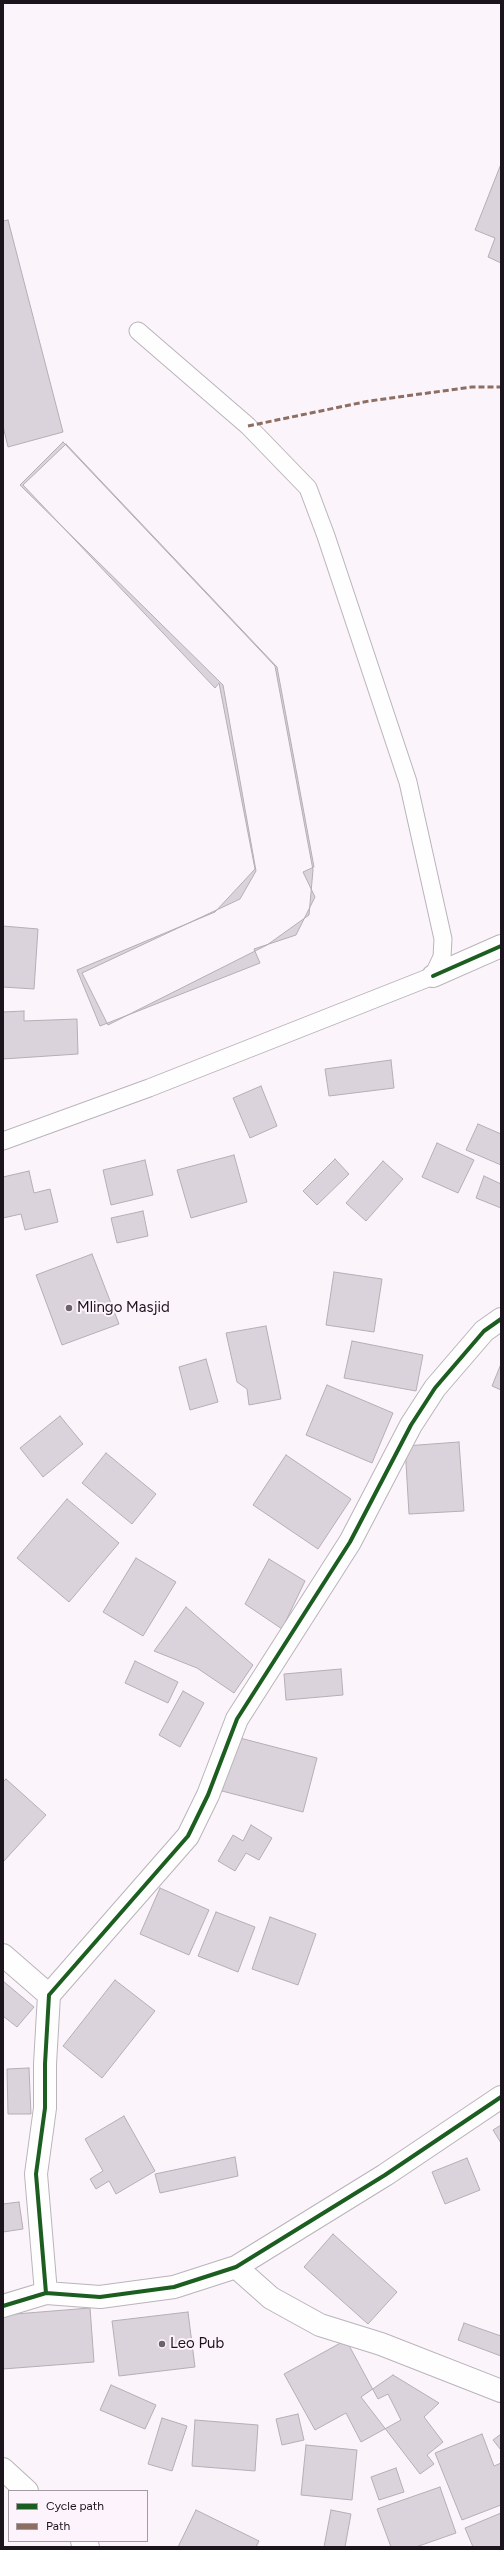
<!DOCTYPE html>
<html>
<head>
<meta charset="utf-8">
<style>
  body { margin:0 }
  #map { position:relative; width:504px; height:2550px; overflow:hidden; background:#fbf5fb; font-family:Figtree,sans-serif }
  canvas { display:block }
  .frame { position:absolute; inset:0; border:4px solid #1c141c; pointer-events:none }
  .legend { position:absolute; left:8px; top:2490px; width:140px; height:52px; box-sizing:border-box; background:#fdf3fd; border:1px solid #a39aa3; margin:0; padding:5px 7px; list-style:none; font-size:12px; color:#1c141c }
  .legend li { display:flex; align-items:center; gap:8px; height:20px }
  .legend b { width:20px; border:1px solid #a39aa3 }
</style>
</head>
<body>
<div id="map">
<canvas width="504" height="2550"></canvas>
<div class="frame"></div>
<ul class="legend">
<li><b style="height:5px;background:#1b5e20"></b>Cycle path</li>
<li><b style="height:5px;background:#8d6e63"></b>Path</li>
</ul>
</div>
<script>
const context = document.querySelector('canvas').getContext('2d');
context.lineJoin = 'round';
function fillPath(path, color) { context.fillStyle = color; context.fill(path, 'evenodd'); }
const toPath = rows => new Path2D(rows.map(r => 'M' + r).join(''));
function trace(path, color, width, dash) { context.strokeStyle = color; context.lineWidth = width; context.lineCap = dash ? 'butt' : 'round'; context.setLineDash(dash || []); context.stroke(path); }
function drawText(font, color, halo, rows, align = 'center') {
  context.font = font + ' Figtree,sans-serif'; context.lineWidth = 4; context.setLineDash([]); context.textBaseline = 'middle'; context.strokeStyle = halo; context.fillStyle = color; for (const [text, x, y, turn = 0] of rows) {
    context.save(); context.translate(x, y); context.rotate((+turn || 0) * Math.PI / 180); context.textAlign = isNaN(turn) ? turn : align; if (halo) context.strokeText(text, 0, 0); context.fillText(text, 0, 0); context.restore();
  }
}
const building = toPath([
  [501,164,501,263,488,257,495,238,475,230,501,164],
  [8,220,63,432,8,447,3,426,3,221,8,220],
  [63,442,275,666,313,870,309,915,267,945,108,1025,82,973,240,899,256,871,223,685,20,485,63,442],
  [66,444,277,667,314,867,303,872,315,897,296,935,254,949,260,963,100,1026,77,970,215,912,255,869,219,683,215,688,23,485,66,444],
  [3,926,38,929,34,989,3,987,3,926],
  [24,1011,24,1021,77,1019,78,1054,3,1059,3,1012,24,1011],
  [391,1060,394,1088,329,1096,325,1069,391,1060],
  [261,1086,277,1126,250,1138,233,1098,261,1086],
  [478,1124,501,1134,501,1165,466,1150,478,1124],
  [437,1143,474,1160,458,1193,422,1177,437,1143],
  [234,1155,247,1202,191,1218,177,1170,234,1155],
  [335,1159,349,1174,317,1205,303,1191,335,1159],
  [145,1160,153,1195,111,1205,103,1170,145,1160],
  [383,1161,403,1179,366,1221,346,1203,383,1161],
  [29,1171,34,1193,50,1189,58,1222,25,1230,21,1214,3,1218,3,1177,29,1171],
  [484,1176,501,1184,501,1208,476,1198,484,1176],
  [143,1211,148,1236,117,1243,111,1218,143,1211],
  [92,1254,119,1324,62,1345,36,1275,92,1254],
  [334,1272,382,1279,374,1332,326,1325,334,1272],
  [266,1326,281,1399,249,1405,247,1389,237,1382,226,1333,266,1326],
  [352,1341,423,1355,416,1391,344,1378,352,1341],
  [206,1359,218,1402,190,1410,179,1367,206,1359],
  [501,1364,501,1390,492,1386,501,1364],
  [327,1385,393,1413,372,1463,306,1435,327,1385],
  [60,1416,83,1444,43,1477,20,1448,60,1416],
  [459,1442,464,1511,409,1514,405,1446,459,1442],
  [106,1453,156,1494,132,1524,82,1483,106,1453],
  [286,1455,351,1499,318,1549,253,1505,286,1455],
  [67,1499,119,1543,69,1602,17,1558,67,1499],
  [136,1558,176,1582,143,1636,103,1612,136,1558],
  [269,1559,305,1581,282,1629,245,1604,269,1559],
  [186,1607,253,1665,234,1693,197,1668,154,1651,186,1607],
  [135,1661,178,1682,168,1703,125,1683,135,1661],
  [341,1669,343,1695,286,1700,284,1674,341,1669],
  [183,1691,204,1703,180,1747,159,1735,183,1691],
  [236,1737,317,1758,303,1812,222,1791,236,1737],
  [6,1779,46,1815,3,1862,3,1782,6,1779],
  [251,1825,272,1838,259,1860,246,1853,235,1871,218,1861,233,1835,243,1841,251,1825],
  [160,1888,209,1910,189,1955,140,1934,160,1888],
  [216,1912,255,1927,238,1972,198,1956,216,1912],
  [270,1917,316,1934,298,1985,252,1969,270,1917],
  [115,1980,155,2011,102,2078,63,2046,115,1980],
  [3,1981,34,2007,17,2027,3,2016,3,1981],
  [29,2068,31,2114,8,2114,7,2069,29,2068],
  [124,2116,155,2171,116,2194,109,2181,96,2189,90,2179,103,2171,85,2139,124,2116],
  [501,2125,501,2143,493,2130,501,2125],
  [235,2157,238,2176,160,2193,155,2174,235,2157],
  [467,2158,480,2190,445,2204,432,2172,467,2158],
  [19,2202,23,2229,3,2232,3,2204,19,2202],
  [333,2234,397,2292,368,2324,304,2267,333,2234],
  [90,2308,94,2362,3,2369,3,2315,90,2308],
  [188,2312,195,2367,119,2376,112,2321,188,2312],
  [464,2323,501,2336,501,2356,458,2340,464,2323],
  [346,2340,378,2399,388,2394,401,2420,361,2442,346,2413,315,2430,284,2374,346,2340],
  [393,2375,439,2403,424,2417,443,2442,427,2455,434,2464,420,2474,361,2397,393,2375],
  [111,2385,156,2405,145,2429,100,2410,111,2385],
  [298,2414,304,2440,282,2445,276,2419,298,2414],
  [162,2418,187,2426,172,2471,148,2464,162,2418],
  [195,2420,258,2425,255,2471,192,2466,195,2420],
  [482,2434,494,2466,501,2463,501,2505,462,2520,435,2453,482,2434],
  [501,2434,501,2450,493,2440,501,2434],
  [306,2445,357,2450,352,2500,301,2495,306,2445],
  [396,2468,404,2492,379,2500,371,2477,396,2468],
  [440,2487,456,2533,416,2547,391,2547,377,2509,440,2487],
  [196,2510,259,2541,256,2547,178,2547,196,2510],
  [331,2510,351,2514,345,2547,324,2547,331,2510],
  [501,2513,501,2547,473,2547,465,2528,501,2513]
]);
fillPath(building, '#dbd3db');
trace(building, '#b5aeb5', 1);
const lane = toPath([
  [3,1141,149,1088,433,976,442,957,443,939,408,782,326,536,308,488,248,426,138,331]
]);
const street = toPath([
  [433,976,501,946],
  [3,1955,49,1995],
  [236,2267,271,2298,320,2325,381,2344,501,2391],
  [46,2293,36,2174,45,2108,45,2064,49,1995,188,1836,208,1795,237,1719,350,1542,411,1425,435,1388,484,1331,501,1319],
  [3,2306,46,2293,100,2297,174,2287,236,2267,385,2175,501,2097],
  [3,2469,27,2491],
  [82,2541,88,2547]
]);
trace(lane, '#bab3bb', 19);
trace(street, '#bab3bb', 24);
trace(lane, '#fefefe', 17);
trace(street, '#fefefe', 22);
trace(toPath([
  [248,426,369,401,472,387,501,387]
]), '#8d6e63', 3, [6, 3]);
trace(toPath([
  [433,976,501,946],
  [46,2293,36,2174,45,2108,45,2064,49,1995,188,1836,208,1795,237,1719,350,1542,411,1425,435,1388,484,1331,501,1319],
  [3,2306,46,2293,100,2297,174,2287,236,2267,385,2175,501,2097]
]), '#1b5e20', 4);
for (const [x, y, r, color] of [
  [69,1308,4,"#6a636a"],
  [162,2344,4,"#6a636a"]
]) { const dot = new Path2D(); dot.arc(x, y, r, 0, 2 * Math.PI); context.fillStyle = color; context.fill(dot); trace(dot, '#fdf3fd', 1.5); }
drawText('15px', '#1c141c', '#fdf3fd', [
  ["Mlingo Masjid",77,1308],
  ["Leo Pub",170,2344]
], 'left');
</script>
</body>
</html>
